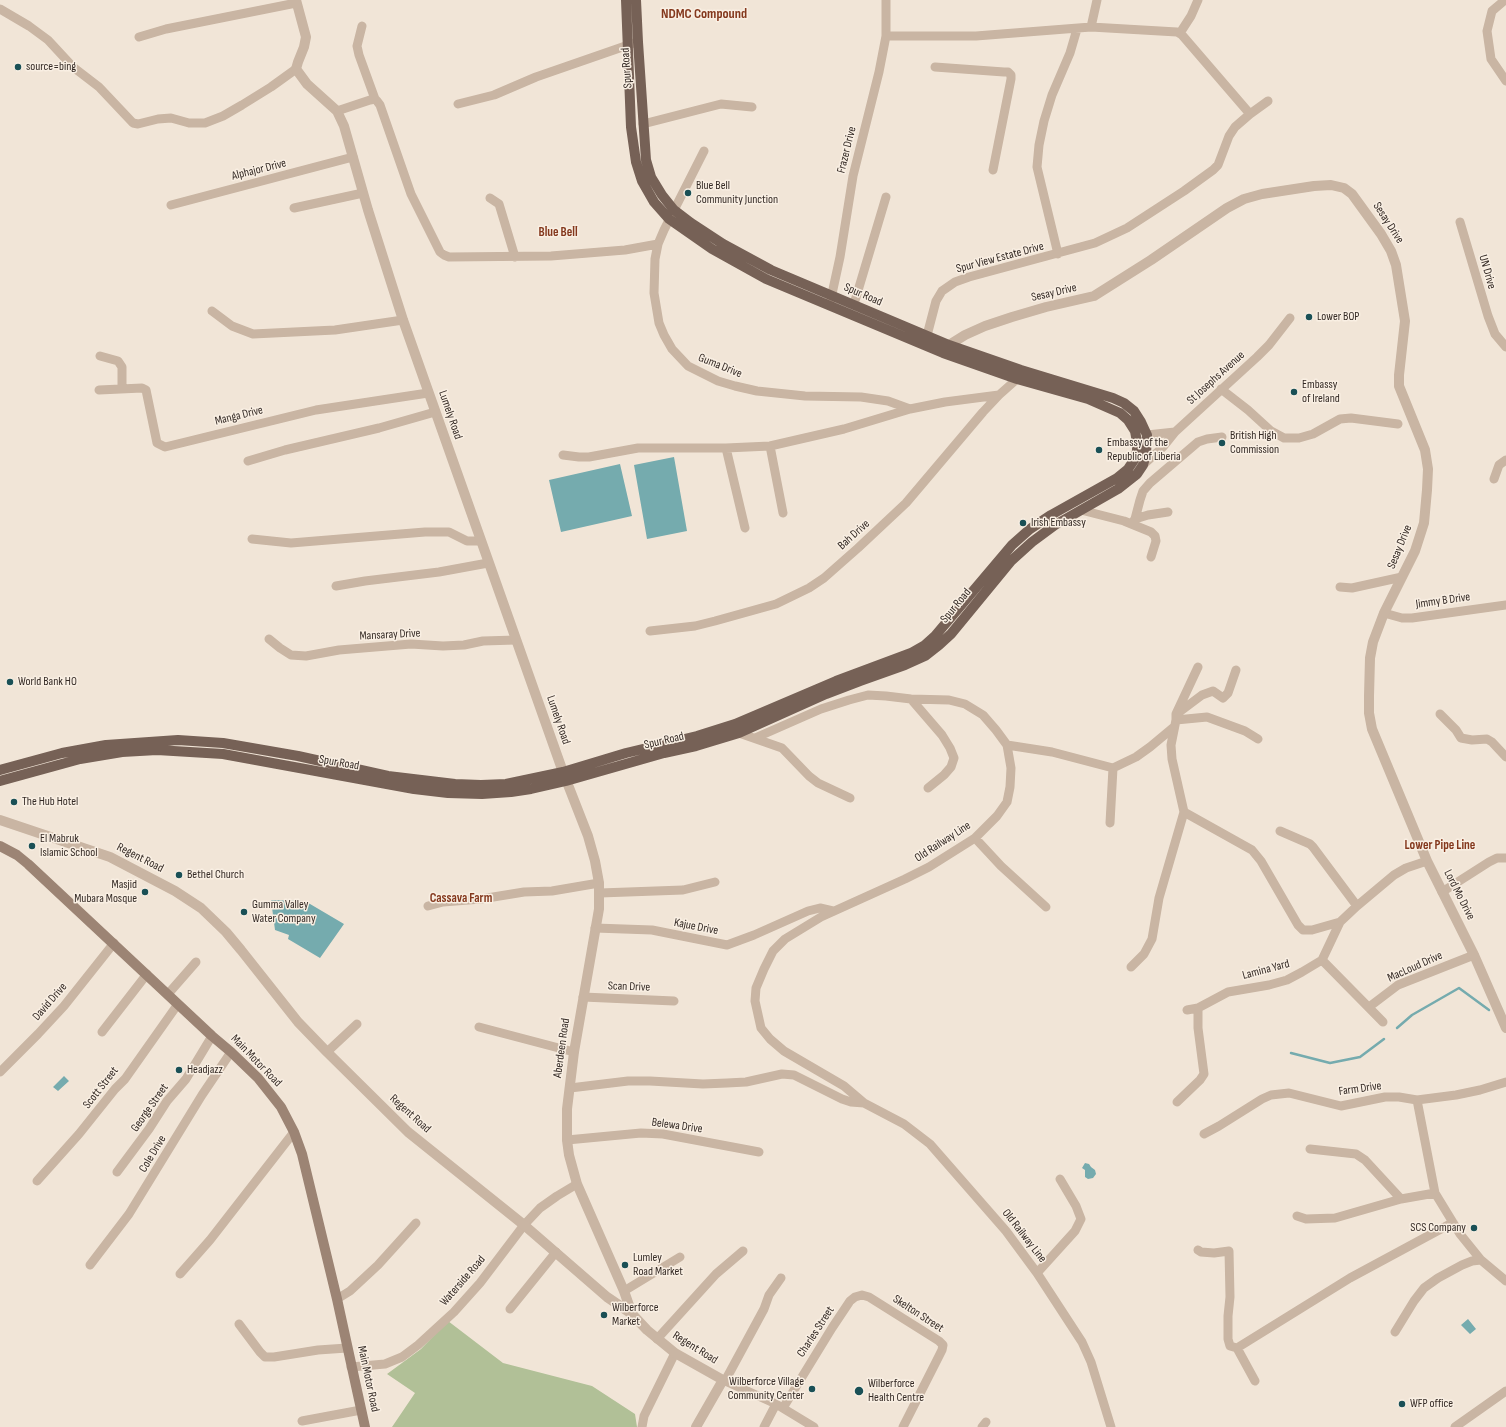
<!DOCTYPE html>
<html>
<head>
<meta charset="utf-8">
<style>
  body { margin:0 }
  canvas { display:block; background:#f1e5d7 }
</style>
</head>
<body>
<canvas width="1506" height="1427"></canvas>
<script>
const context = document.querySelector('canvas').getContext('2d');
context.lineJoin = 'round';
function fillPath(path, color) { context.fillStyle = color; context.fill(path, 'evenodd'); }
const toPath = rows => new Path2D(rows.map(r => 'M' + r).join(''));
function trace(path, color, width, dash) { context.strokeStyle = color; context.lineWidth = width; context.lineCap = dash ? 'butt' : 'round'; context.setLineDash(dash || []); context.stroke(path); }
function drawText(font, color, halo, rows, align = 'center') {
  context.font = font + ' "Sofia Sans Condensed",sans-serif'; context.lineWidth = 3; context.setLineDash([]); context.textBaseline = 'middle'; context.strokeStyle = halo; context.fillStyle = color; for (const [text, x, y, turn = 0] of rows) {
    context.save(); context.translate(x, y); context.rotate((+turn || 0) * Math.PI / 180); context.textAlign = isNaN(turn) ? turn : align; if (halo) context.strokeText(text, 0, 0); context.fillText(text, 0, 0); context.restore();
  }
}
fillPath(toPath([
  [448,1321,503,1363,592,1386,635,1414,637,1427,392,1427,415,1393,387,1374,421,1349]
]), '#b1c097');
fillPath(toPath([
  [674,457,687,531,647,539,634,465],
  [620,464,632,516,561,532,549,480],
  [271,900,305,901,344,924,320,958,288,939,289,935,275,930],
  [64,1076,69,1081,58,1091,53,1087],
  [1085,1163,1089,1164,1091,1167,1095,1170,1096,1174,1093,1178,1088,1179,1085,1177,1085,1170,1082,1168],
  [1468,1319,1476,1329,1470,1334,1461,1325]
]), '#75abae');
trace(toPath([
  [1397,1028,1412,1015,1459,988,1489,1010],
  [1291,1053,1330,1063,1360,1057,1384,1039]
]), '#75abae', 2.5);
trace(toPath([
  [1505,0,1492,11,1487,31,1491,59,1506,81],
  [0,9,29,26,48,40,73,67,99,87,133,123,138,124,158,119,171,118,189,123,205,123,223,116,242,105,271,87,296,69],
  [362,26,357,46,359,55,375,99],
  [1091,27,1097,0],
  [1180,33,1191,16,1198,0],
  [886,36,976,36,1091,27,1177,32,1182,35,1250,114],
  [139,37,166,29,296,3],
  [935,67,1004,72,1008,72,1011,75,1011,79,993,170],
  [458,104,494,95,536,77,634,43],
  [337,111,370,100,375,99,377,101,380,105,411,194,440,252,444,255,449,257,551,256,625,250,658,244],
  [643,124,721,104,752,107],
  [704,151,664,230,658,244,655,259,654,293,659,323,664,335,672,349,688,366,718,381,735,386,757,391,805,396,861,397,888,401,910,409],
  [490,198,499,204,515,257],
  [171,205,353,157],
  [294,208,363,193],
  [1460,222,1488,316,1495,334,1506,347],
  [1058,254,1037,167,1039,145,1044,121,1052,95,1070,53,1077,29],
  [830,303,840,257,853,176,879,72,886,36,886,0],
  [854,304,886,197],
  [212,311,232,326,253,334,335,330,403,320],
  [925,343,936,301,942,291,955,282,969,277,1095,243,1127,228,1184,191,1213,170,1218,165,1229,136,1235,127,1250,114,1268,101],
  [100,356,118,361,122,367,122,389],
  [1221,389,1248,410,1271,431,1284,438,1299,438,1313,434,1340,419,1351,418,1398,424],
  [99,390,142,388,146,390,157,443,165,447,316,410,428,393],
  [1147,435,1175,432],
  [770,446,783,513],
  [726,448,745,528],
  [563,455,579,457,589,457,638,448,726,448,770,446,844,429,910,409,945,402,999,395],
  [248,461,285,450,379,428,435,412],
  [1143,465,1163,447,1175,432,1257,357,1269,345,1290,318],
  [1494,479,1499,465,1506,460],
  [1081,510,1124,521,1151,532,1155,536,1156,541,1151,557],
  [1135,519,1140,500,1143,491,1150,483,1198,442,1207,439,1222,437],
  [1132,523,1135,519,1148,515,1168,512],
  [252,539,291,543,425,532,449,532,467,541,480,541],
  [336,586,365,581,439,572,488,563],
  [1340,587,1352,588,1402,577],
  [1384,613,1402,618,1412,618,1506,605],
  [650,631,695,626,715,621,776,604,809,588,824,578,858,548,906,503,983,412,999,395,1017,379,1020,373],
  [269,639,280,648,291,655,306,656,339,650,411,644,443,646,464,645,483,641,516,640],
  [911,699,942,735,950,748,954,758,951,767,944,775,928,788],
  [1178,713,1202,695,1213,691,1223,698,1228,693,1236,670],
  [1440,714,1456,730,1461,738,1472,740,1487,739,1492,742,1506,757],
  [1176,720,1207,717,1245,731,1258,739],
  [739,733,782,748,809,776,818,783,850,798],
  [755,738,821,709,849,700,868,695,886,696,911,699,949,700,965,704,983,715,996,730,1007,745,1011,768,1010,787,1007,802,997,816,975,838,929,867,905,879,821,917,785,939,773,951,764,969,756,988,755,1001,761,1028,770,1039,784,1051,844,1086,864,1103,904,1124,930,1144,1006,1231,1037,1273,1082,1342,1091,1362,1111,1427],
  [1007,745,1052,752,1113,768,1136,757,1150,747,1174,727],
  [1184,812,1252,850,1261,861,1298,925,1303,930,1312,930,1340,922],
  [1110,823,1113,768],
  [1280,831,1310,844,1313,847,1357,906],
  [975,838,1001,866,1046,907],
  [1442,892,1489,862,1497,858,1506,858],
  [600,893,683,890,715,882],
  [428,906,443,902,481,899,524,892,552,891,599,883],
  [595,928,652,930,727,945,754,935,808,911,820,908,833,911],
  [1322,960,1383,1022],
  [1131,967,1144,954,1152,939,1159,898,1184,812,1172,759,1171,745,1176,720,1176,714,1198,667],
  [168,994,196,962],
  [583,997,674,1001],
  [1369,1007,1398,985,1474,955],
  [1187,1010,1198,1008,1228,992,1269,985,1287,980,1302,972,1322,960,1340,922,1357,906,1394,875,1406,868,1427,861],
  [479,1027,574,1052],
  [102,1032,147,974],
  [327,1052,357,1024],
  [0,1072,38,1034,64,1006,114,943],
  [570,1088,628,1081,650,1081,703,1084,727,1083,746,1082,782,1074,794,1075,842,1099,851,1102,864,1103],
  [1417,1100,1435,1193,1460,1234,1481,1260,1506,1281],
  [1177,1102,1200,1080,1204,1074,1198,1028,1198,1008],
  [1204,1134,1219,1126,1262,1099,1271,1095,1289,1093,1341,1106,1385,1097,1399,1097,1417,1100,1456,1095,1480,1090,1506,1082],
  [567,1140,641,1133,663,1134,759,1152],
  [1310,1149,1356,1154,1365,1160,1401,1199],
  [117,1172,149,1129,167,1101,186,1079,212,1036],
  [37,1181,79,1134,115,1089,125,1079,178,1004],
  [1297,1216,1306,1219,1335,1218,1401,1199,1435,1193],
  [1198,1250,1201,1252,1214,1253,1229,1251,1230,1297,1228,1316,1228,1339,1230,1346,1237,1348,1350,1278,1452,1223],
  [90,1265,129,1214,202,1095,231,1052],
  [1037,1273,1075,1231,1081,1219,1076,1206,1060,1179],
  [180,1274,210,1240,294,1132],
  [624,1291,680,1257],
  [337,1299,350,1291,378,1265,416,1223],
  [510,1309,556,1252],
  [239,1324,260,1352,265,1357,274,1357,318,1350,347,1348],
  [1395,1332,1414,1301,1424,1288,1438,1278,1462,1265,1472,1261,1481,1260],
  [657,1339,716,1274,743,1251],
  [1237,1348,1255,1381],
  [351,1367,385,1364,402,1357,418,1345,454,1312,480,1283,524,1225,540,1208,557,1196,577,1184],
  [723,1380,776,1404,814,1427],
  [725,1381,764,1309,769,1295,781,1278],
  [783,1408,832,1328,850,1301,855,1297,862,1295,869,1297,939,1341,943,1345,942,1350,938,1358,903,1427],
  [302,1421,361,1410],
  [642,1427,644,1416,675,1353],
  [764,1427,776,1404],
  [982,1427,986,1422],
  [1455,1427,1506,1391]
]), '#c9b5a3', 9);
trace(toPath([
  [296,0,306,37,304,47,298,62,296,69,307,84,337,111,344,126,368,210,403,320,563,772,588,836,595,861,599,883,599,909,574,1052,567,1109,567,1140,569,1155,577,1184,624,1291,632,1314],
  [945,350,949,345,965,335,985,326,1012,317,1046,307,1094,296,1151,260,1227,208,1244,199,1262,194,1314,186,1331,185,1344,188,1352,194,1381,234,1391,251,1396,265,1405,321,1399,375,1399,386,1425,450,1428,469,1427,490,1424,523,1415,551,1384,613,1373,642,1370,658,1369,696,1369,713,1372,729,1427,861,1474,955,1506,1028],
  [0,820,110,857,175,891,201,908,226,932,241,950,298,1022,327,1052,408,1132,524,1225,607,1297,632,1314,647,1330,675,1353,723,1380,696,1427]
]), '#c9b5a3', 10);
trace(toPath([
  [0,846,17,855,28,864,212,1036,231,1052,258,1078,281,1107,294,1132,302,1154,337,1299,365,1427]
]), '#9c8474', 10);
trace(toPath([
  [0,770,62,753,106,745,178,740,223,743,298,756,388,776,455,784,481,785,506,784,563,772,626,753,697,736,735,724,836,681,911,653,925,645,935,636,1012,545,1030,529,1051,515,1117,478,1128,469,1134,460,1137,451,1137,442,1135,431,1128,420,1120,413,1088,399,1017,379,943,353,766,279,712,249,669,219,654,202,642,181,636,162,631,127,626,0],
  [0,781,80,759,122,752,157,750,223,754,414,789,448,793,482,794,511,792,531,789,566,781,664,753,696,746,739,733,826,694,860,681,905,665,925,656,939,645,951,634,1011,561,1032,542,1055,525,1118,489,1137,474,1143,465,1146,454,1147,435,1141,422,1134,411,1124,403,1113,398,1021,370,949,345,771,270,723,244,691,223,674,210,662,195,651,177,646,160,638,42,636,0]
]), '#766156', 10);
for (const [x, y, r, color] of [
  [18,67,4,"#1a5056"],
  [688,193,4,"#1a5056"],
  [1309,317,4,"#1a5056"],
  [1294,392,4,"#1a5056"],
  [1222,443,4,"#1a5056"],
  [1099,450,4,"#1a5056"],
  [1023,523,4,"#1a5056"],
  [10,682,4,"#1a5056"],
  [14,802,4,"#1a5056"],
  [32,846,4,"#1a5056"],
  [179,875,4,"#1a5056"],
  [145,892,4,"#1a5056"],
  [244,912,4,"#1a5056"],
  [179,1070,4,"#1a5056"],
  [1474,1228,4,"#1a5056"],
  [625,1265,4,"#1a5056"],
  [604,1315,4,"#1a5056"],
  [812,1389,4,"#1a5056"],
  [859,1391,5,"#1a5056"],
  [1402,1404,4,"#1a5056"]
]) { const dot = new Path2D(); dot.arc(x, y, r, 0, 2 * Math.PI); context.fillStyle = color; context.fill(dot); trace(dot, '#f9efe3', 1.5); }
drawText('12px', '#342a25', '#f9efe3', [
  ["source=bing",26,67],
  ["Blue Bell",696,186],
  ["Community Junction",696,200],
  ["Lower BOP",1317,317],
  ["Embassy",1302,385],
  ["of Ireland",1302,399],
  ["British High",1230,436],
  ["Commission",1230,450],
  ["Embassy of the",1107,443],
  ["Republic of Liberia",1107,457],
  ["Irish Embassy",1031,523],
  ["World Bank HO",18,682],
  ["The Hub Hotel",22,802],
  ["El Mabruk",40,839],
  ["Islamic School",40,853],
  ["Bethel Church",187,875],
  ["Masjid",137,885,"right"],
  ["Mubara Mosque",137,899,"right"],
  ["Gumma Valley",252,905],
  ["Water Company",252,919],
  ["Headjazz",187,1070],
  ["SCS Company",1466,1228,"right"],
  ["Lumley",633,1258],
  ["Road Market",633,1272],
  ["Wilberforce",612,1308],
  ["Market",612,1322],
  ["Wilberforce Village",804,1382,"right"],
  ["Community Center",804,1396,"right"],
  ["Wilberforce",868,1384],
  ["Health Centre",868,1398],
  ["WFP office",1410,1404]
], 'left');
drawText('12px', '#342a25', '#f9efe3', [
  ["Spur Road",627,68,-94],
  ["Frazer Drive",847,150,-76],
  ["Alphajor Drive",259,170,-14],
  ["Sesay Drive",1388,223,57],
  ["Spur View Estate Drive",1000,258,-15],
  ["UN Drive",1487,272,74],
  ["Sesay Drive",1054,293,-13],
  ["Spur Road",863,295,23],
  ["Guma Drive",720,366,22],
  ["St Josephs Avenue",1216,378,-42],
  ["Lumely Road",450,415,71],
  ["Manga Drive",239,416,-14],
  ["Bah Drive",854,535,-42],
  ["Sesay Drive",1400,547,-68],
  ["Jimmy B Drive",1443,601,-8],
  ["Spur Road",956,606,-51],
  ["Mansaray Drive",390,635,-3],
  ["Lumely Road",558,720,71],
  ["Spur Road",664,741,-13],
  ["Spur Road",339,763,10],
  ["Old Railway Line",943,842,-33],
  ["Regent Road",140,858,27],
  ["Lord Mo Drive",1459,895,63],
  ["Kajue Drive",696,927,11],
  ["MacLoud Drive",1415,967,-24],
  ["Lamina Yard",1266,970,-15],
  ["Scan Drive",629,987,2],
  ["David Drive",50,1002,-49],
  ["Aberdeen Road",562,1048,-82],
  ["Main Motor Road",256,1061,46],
  ["Scott Street",101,1088,-52],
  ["Farm Drive",1360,1089,-8],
  ["George Street",150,1108,-55],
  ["Regent Road",410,1114,42],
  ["Belewa Drive",677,1126,8],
  ["Cole Drive",153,1154,-59],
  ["Old Railway Line",1024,1236,52],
  ["Waterside Road",463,1281,-49],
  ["Skelton Street",918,1314,33],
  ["Charles Street",816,1332,-57],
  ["Regent Road",695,1348,32],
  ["Main Motor Road",368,1379,78]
]);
drawText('bold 13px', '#84381d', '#f9efe3', [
  ["Blue Bell",558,233],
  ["Lower Pipe Line",1440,846],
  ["Cassava Farm",461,899]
]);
drawText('bold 14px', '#84381d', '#f9efe3', [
  ["NDMC Compound",704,14]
]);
</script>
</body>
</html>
